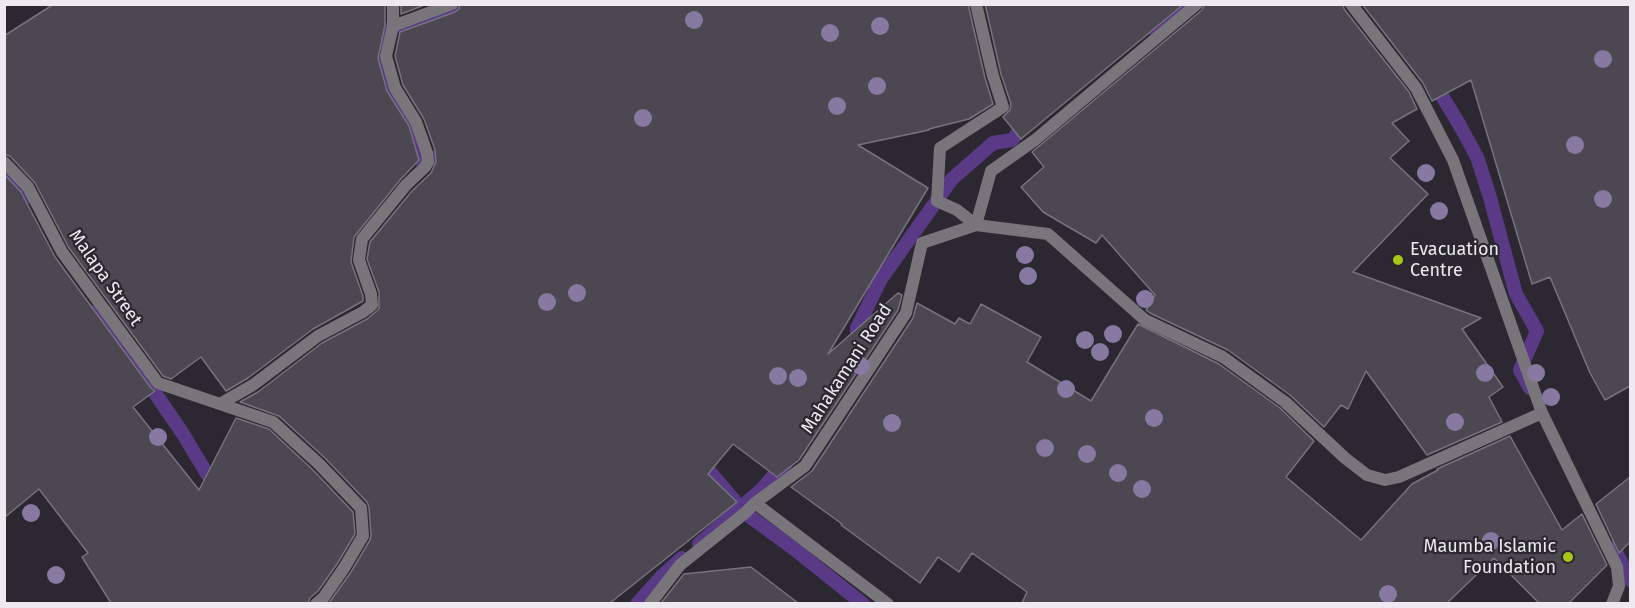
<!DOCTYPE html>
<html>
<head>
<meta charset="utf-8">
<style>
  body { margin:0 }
  #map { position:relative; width:1635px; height:608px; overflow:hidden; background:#2b2831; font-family:"Fira Sans",sans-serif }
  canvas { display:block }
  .frame { position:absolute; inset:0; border:6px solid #eceaf0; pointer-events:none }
</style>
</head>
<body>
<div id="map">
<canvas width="1635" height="608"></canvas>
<div class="frame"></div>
</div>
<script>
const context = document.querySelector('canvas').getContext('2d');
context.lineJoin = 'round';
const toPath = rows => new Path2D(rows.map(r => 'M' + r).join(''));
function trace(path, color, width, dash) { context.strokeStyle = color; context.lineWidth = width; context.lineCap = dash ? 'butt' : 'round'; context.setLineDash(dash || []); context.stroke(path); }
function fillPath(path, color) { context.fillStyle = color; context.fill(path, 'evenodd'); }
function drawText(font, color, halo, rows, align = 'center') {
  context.font = font + ' "Fira Sans",sans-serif'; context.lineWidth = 4.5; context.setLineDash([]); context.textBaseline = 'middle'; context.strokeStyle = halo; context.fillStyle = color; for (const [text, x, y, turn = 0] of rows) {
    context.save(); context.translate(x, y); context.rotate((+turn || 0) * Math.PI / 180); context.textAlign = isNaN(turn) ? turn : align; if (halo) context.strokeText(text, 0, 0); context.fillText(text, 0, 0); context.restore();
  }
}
trace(toPath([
  [1152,28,1192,4],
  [1431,83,1439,91,1459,124,1477,157,1489,194,1516,294,1537,331,1520,370,1530,388],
  [452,150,439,156,423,162,418,156,403,122,404,113,399,104,396,93,387,75,370,51,380,42,393,26,418,24,460,4],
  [4,168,23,200],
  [91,312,107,327,136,365,183,434,207,474,219,488],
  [857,346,857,328,881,279,952,179,993,143,1012,140,1028,120],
  [699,459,745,513,793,548,863,604],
  [699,544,762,489,777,472,786,464],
  [1614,548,1630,580],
  [637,604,662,576,682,558]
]), '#5a3a87', 14);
const building = toPath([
  [54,4,385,4,385,25,378,58,387,91,409,126,419,160,400,180,354,237,351,262,363,296,363,301,313,329,248,378,226,391,201,357,171,379,163,376,69,248,35,183,10,156,4,154,4,36,54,4],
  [401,4,427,4,401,14,401,4],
  [460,4,968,4,985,78,993,104,969,119,929,129,929,130,858,145,928,188,828,354,898,293,902,295,898,310,799,460,777,477,733,444,708,474,737,502,610,603,329,603,351,572,370,540,371,535,369,507,367,502,325,458,279,416,240,402,258,392,322,343,367,319,379,309,379,292,367,259,370,242,412,191,431,173,436,162,435,150,424,119,403,85,395,56,400,32,455,12,459,9,460,4],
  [985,4,1184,4,1021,139,1003,117,1010,110,1011,104,1001,74,985,4],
  [1205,4,1343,4,1344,9,1409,92,1417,109,1392,123,1409,141,1390,158,1428,194,1353,272,1481,318,1462,329,1503,387,1489,397,1502,422,1427,455,1366,371,1348,409,1341,405,1324,427,1290,395,1228,350,1150,313,1146,310,1155,295,1102,235,1096,243,1043,212,1021,187,1044,167,1032,152,1202,10,1205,4],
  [1362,4,1630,4,1630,386,1605,400,1590,373,1550,277,1532,284,1471,80,1432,101,1423,83,1362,4],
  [4,174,21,192,55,257,151,388,155,391,133,407,199,490,236,418,269,429,313,470,353,512,355,534,337,564,318,591,310,598,308,603,111,603,82,557,88,553,39,489,4,518,4,174],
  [917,303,955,324,959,318,970,324,981,304,1041,337,1027,362,1091,401,1138,324,1219,364,1280,408,1314,441,1286,477,1361,540,1412,484,1438,470,1437,469,1510,436,1562,530,1582,514,1607,565,1569,603,1539,603,1494,558,1447,603,1022,603,1027,592,972,553,959,572,938,557,920,583,841,525,842,524,791,487,812,471,913,318,917,303],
  [1630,477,1630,542,1619,553,1596,504,1630,477],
  [751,567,798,603,661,603,684,574,751,567]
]);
fillPath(building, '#4b4852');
trace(building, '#77737e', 1.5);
trace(toPath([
  [976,4,993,76,1003,107,940,148,937,201,957,210,976,225,1048,234,1145,320,1223,357,1285,402,1345,458,1367,475,1385,480,1399,477,1542,413],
  [1351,4,1416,88,1453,160,1542,413,1617,567,1619,586,1612,604],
  [393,26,452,4],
  [4,162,28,187,62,252,158,383,220,404,253,385,318,336,363,312,372,305,371,294,359,260,362,239,406,185,425,167,428,162,427,153,416,122,395,88,386,56,393,26,393,4],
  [220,404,273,422,319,464,361,508,363,536,344,568,324,597,316,604],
  [755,503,888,604],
  [650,604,680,565,745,513,755,503,805,466,906,313,922,243,976,225,991,171,1035,140,1197,4]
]), '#78767b', 12);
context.fillStyle = '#8779a1';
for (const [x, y] of [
  [694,20],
  [880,26],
  [830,33],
  [1603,59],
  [877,86],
  [837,106],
  [643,118],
  [1575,145],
  [1426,173],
  [1603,199],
  [1439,211],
  [1025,255],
  [1028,276],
  [577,293],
  [1145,299],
  [547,302],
  [1113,334],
  [1085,340],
  [1100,352],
  [861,366],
  [1485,373],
  [1536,373],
  [778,376],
  [798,378],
  [1066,389],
  [1551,397],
  [1154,418],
  [1455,422],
  [892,423],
  [158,437],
  [1045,448],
  [1087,454],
  [1118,473],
  [1142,489],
  [31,513],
  [1491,541],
  [56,575],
  [1388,594]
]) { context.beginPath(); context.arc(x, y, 9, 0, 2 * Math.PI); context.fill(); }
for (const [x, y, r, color] of [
  [1398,260,6,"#aac719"],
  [1568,557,6,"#aac719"]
]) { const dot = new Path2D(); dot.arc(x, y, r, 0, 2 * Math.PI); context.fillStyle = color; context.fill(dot); trace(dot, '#2b2831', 2); }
drawText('18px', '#eceaf0', '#2b2831', [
  ["Evacuation",1410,250],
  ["Centre",1410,271],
  ["Maumba Islamic",1556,547,"right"],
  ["Foundation",1556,568,"right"]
], 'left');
drawText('18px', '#eceaf0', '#2b2831', [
  ["Malapa Street",105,278,55],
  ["Mahakamani Road",847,369,-57]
]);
</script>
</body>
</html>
